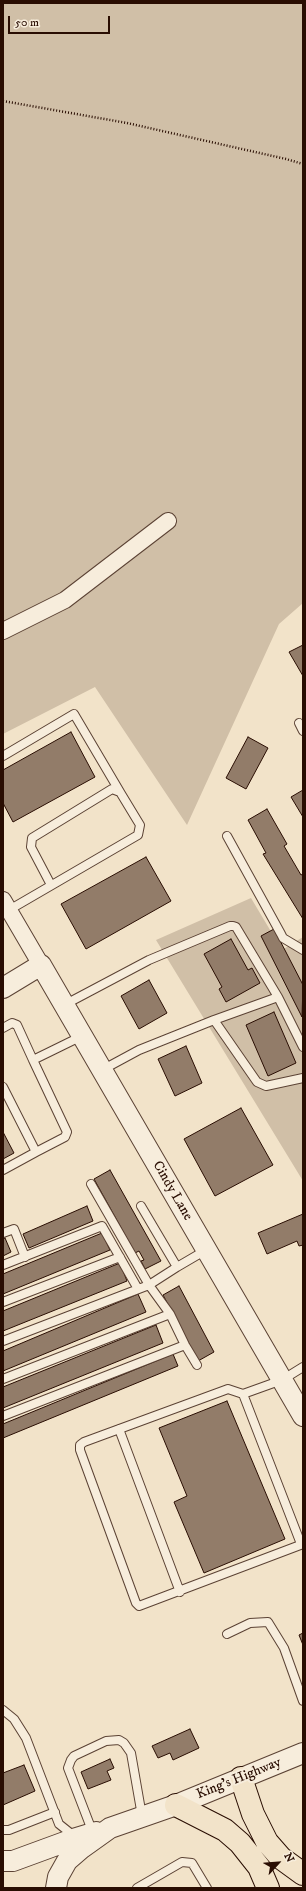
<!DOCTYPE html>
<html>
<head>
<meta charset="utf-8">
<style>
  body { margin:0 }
  #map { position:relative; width:306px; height:1891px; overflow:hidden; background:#f2e3c9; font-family:"IM FELL DW Pica",serif }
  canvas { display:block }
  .frame { position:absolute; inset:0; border:4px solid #290d02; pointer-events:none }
  .north { position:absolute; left:258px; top:1843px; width:40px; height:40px; -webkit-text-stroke:3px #f7eddc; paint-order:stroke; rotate:64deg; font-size:11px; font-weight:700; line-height:16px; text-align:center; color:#290d02 }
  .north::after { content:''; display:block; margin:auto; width:14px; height:18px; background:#290d02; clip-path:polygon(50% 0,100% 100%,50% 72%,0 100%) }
  .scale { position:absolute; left:8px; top:16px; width:102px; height:18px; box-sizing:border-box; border:2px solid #290d02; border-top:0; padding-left:5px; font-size:12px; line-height:14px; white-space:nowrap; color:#290d02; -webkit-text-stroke:3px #f7eddc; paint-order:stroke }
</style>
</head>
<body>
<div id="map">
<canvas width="306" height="1891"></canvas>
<div class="frame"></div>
<div class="north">N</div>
<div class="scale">50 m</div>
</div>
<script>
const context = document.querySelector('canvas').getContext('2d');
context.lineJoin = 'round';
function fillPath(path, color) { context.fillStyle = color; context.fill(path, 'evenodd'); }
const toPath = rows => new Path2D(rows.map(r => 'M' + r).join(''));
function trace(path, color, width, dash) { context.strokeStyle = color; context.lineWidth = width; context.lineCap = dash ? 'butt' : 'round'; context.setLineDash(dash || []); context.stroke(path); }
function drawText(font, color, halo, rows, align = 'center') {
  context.font = font + ' "IM FELL DW Pica",serif'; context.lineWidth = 4; context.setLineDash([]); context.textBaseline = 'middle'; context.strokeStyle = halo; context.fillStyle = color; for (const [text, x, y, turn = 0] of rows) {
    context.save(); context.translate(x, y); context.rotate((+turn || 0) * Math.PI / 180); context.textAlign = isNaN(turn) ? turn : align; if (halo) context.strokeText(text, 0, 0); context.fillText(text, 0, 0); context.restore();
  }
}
fillPath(toPath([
  [3,3,303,3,303,603,279,624,187,825,95,687,3,734],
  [251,898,282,950,303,937,303,1181,156,940]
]), '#d0bfa7');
const building = toPath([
  [303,645,303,676,289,652,303,645],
  [71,732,95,777,13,822,3,803,3,770,71,732],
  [248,737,268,748,246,789,226,778,248,737],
  [303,790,303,817,291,797,303,790],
  [267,809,287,844,284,846,301,875,303,874,303,919,263,854,266,853,248,820,267,809],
  [146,857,171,901,86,949,61,904,146,857],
  [274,929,303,985,302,1017,261,936,274,929],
  [231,939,248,970,252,968,260,983,226,1002,219,989,222,987,204,954,231,939],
  [149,980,167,1013,139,1029,121,996,149,980],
  [274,1012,296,1063,268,1076,246,1025,274,1012],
  [186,1046,202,1083,175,1096,158,1059,186,1046],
  [241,1108,273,1165,215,1196,184,1139,241,1108],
  [3,1132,14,1153,3,1159,3,1132],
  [110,1170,161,1261,145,1269,141,1261,144,1260,139,1251,135,1253,94,1179,110,1170],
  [87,1206,93,1221,29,1248,23,1234,87,1206],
  [303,1214,303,1245,299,1246,297,1241,267,1254,258,1233,303,1214],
  [102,1233,110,1250,3,1294,3,1274,102,1233],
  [5,1238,11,1252,3,1256,3,1239,5,1238],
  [120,1263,127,1281,3,1331,3,1311,120,1263],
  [179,1286,214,1352,198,1361,163,1295,179,1286],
  [138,1294,146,1312,3,1371,3,1351,138,1294],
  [156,1325,163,1343,3,1408,3,1387,156,1325],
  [173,1354,178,1366,3,1438,3,1424,173,1354],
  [227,1401,285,1539,204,1573,174,1502,187,1496,159,1428,227,1401],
  [303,1633,303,1645,299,1635,303,1633],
  [190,1729,199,1748,173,1760,170,1753,158,1758,152,1746,190,1729],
  [110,1759,114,1768,107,1771,111,1780,88,1789,81,1772,110,1759],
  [24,1765,35,1791,3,1805,3,1773,24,1765]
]);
fillPath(building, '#927c69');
trace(building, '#290d02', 1);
const service = toPath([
  [299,723,303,731],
  [3,756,74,714,120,792],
  [227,836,281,934,283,938,303,950],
  [9,910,138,835,140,825,120,792,112,789,32,838,31,847,51,885],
  [64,1005,149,960,230,926,233,926,236,927,278,997,303,1047],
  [214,1020,278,997],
  [3,1028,12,1023,17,1025,33,1060,82,1036],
  [102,1070,139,1050,214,1020,257,1082,266,1086,303,1078],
  [3,1087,36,1152,65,1137,67,1132,33,1060],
  [3,1170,36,1152],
  [141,1206,177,1267,206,1250],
  [3,1233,14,1229,25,1257],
  [3,1265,102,1226,138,1289],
  [177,1267,149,1285,170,1314,185,1345,197,1365],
  [3,1302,120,1257],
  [3,1341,149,1285,91,1184],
  [303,1367,282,1380,243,1394,228,1389,84,1442,80,1445,80,1450,136,1603,139,1606,303,1544],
  [3,1379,170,1314],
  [243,1394,301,1544],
  [3,1416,185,1345],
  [119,1429,180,1592],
  [227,1634,250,1623,268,1622,284,1648,303,1701],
  [3,1710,14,1719,26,1738,59,1824,69,1832,71,1839],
  [3,1830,9,1830,55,1812],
  [93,1833,68,1768,71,1760,74,1756,106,1741,119,1740,124,1743,131,1753,142,1816],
  [137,1888,182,1862,192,1863,207,1888]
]);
const minor = toPath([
  [3,631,65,600,168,521],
  [3,900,41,965]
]);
const tertiary = toPath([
  [3,988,41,965,303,1416],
  [3,1861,13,1861,73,1839,96,1832],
  [56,1888,58,1877,67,1861,82,1848,110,1828,176,1805,303,1753]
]);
const primary = toPath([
  [241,1778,253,1814,267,1842,281,1858,303,1874],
  [176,1805,225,1830,240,1843,259,1867,268,1888]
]);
trace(service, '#5b4234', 10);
trace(minor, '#5b4234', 18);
trace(tertiary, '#5b4234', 22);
trace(primary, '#290d02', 24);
trace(toPath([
  [3,101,127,123,286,159,303,164]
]), '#290d02', 2.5, [1, 2]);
trace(service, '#f7eddc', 8);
trace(minor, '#f7eddc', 16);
trace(tertiary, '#f7eddc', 20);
trace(primary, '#f2e3c9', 22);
drawText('14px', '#290d02', '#f7eddc', [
  ["Cindy Lane",172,1191,60],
  ["King's Highway",239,1779,-22]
]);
</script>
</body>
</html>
